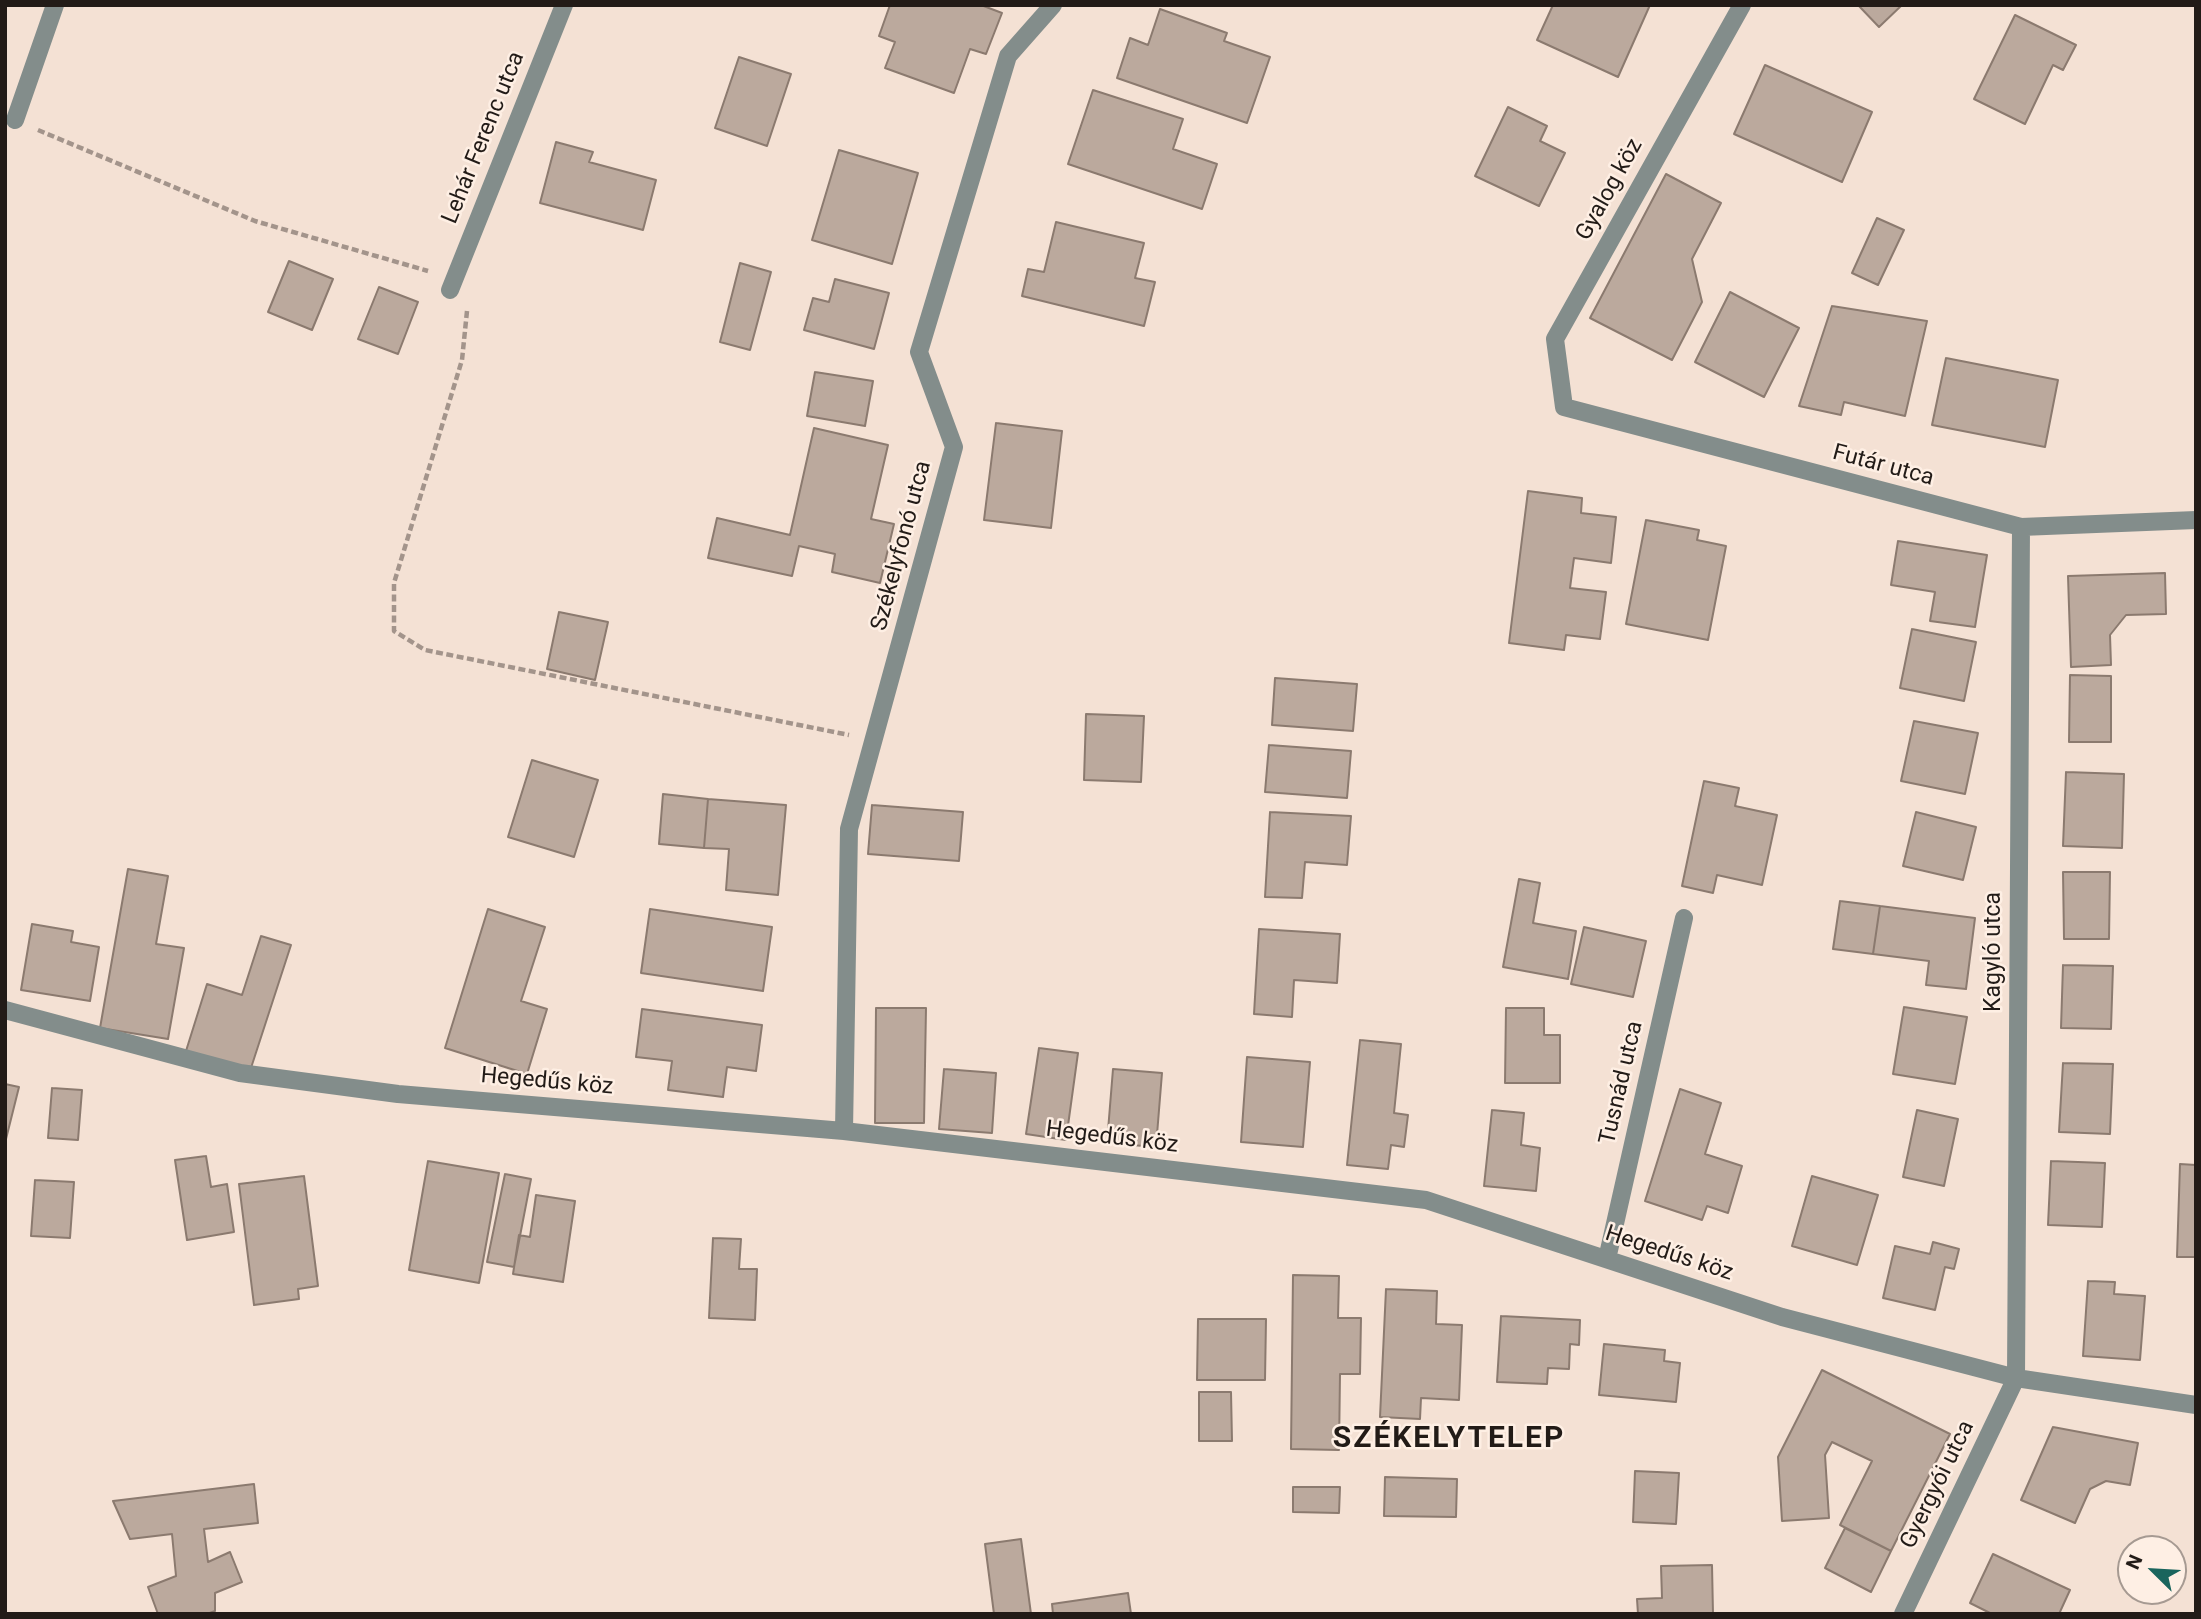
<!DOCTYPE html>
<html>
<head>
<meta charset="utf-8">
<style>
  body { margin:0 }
  #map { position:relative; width:2201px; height:1619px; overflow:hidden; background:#f4e1d4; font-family:Roboto,sans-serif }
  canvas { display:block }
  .frame { position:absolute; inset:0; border:7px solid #221b17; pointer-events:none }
  .north { position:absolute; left:2117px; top:1535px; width:70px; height:70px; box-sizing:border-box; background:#feefe4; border:2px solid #a69a92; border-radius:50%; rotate:294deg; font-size:19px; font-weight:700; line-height:28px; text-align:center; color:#221b17 }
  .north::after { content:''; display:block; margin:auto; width:24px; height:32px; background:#1a655d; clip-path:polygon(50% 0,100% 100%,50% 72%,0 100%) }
</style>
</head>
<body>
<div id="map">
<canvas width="2201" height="1619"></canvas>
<div class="frame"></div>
<div class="north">N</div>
</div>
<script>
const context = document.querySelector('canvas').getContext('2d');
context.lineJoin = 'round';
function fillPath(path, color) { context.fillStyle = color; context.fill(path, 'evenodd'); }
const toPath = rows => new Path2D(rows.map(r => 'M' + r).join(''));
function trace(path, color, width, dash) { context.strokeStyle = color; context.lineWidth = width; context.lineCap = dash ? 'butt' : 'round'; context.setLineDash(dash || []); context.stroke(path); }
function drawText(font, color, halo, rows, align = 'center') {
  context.font = font + ' Roboto,sans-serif'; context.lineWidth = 5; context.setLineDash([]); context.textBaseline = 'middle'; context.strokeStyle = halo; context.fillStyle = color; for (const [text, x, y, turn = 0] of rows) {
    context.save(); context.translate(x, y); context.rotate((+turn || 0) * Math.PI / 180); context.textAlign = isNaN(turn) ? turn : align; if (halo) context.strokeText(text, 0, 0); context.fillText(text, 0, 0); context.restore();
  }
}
const building = toPath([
  [890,5,981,5,1002,13,986,54,970,49,954,93,885,68,895,42,879,36,890,5],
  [1553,5,1650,5,1618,77,1537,40,1553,5],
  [1858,5,1902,5,1879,27,1858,5],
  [1160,9,1227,33,1224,41,1270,57,1247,123,1117,78,1130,38,1148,45,1160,9],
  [2015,15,2076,45,2063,70,2053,65,2025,124,1974,99,2015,15],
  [739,57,791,74,767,146,715,128,739,57],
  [1765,65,1872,112,1842,182,1734,134,1765,65],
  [1093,90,1183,119,1173,149,1217,164,1202,209,1068,164,1093,90],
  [1508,107,1547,126,1540,141,1565,153,1539,206,1475,176,1508,107],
  [556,142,593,152,589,162,656,180,643,230,540,203,556,142],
  [839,150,918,173,892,264,812,240,839,150],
  [1666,174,1721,203,1692,259,1702,302,1672,360,1590,318,1666,174],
  [1877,218,1904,230,1878,285,1852,273,1877,218],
  [1056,222,1144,243,1135,278,1155,282,1144,326,1022,296,1028,269,1044,272,1056,222],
  [289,261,333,279,312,330,268,312,289,261],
  [740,263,771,272,750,350,720,342,740,263],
  [835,279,889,293,874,349,804,330,813,298,829,302,835,279],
  [379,287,418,302,398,354,358,339,379,287],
  [1730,292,1799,328,1764,397,1695,362,1730,292],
  [1832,306,1927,321,1905,416,1844,402,1841,415,1799,406,1832,306],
  [1946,358,2058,380,2045,447,1932,425,1946,358],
  [815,372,873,381,865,426,807,416,815,372],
  [996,423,1062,431,1051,528,984,520,996,423],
  [814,428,888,445,871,519,894,524,880,583,832,572,835,554,799,546,792,576,708,558,717,518,790,535,814,428],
  [1528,491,1582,498,1581,513,1616,517,1611,563,1574,558,1570,588,1606,592,1600,639,1566,635,1564,650,1509,643,1528,491],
  [1646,520,1699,530,1697,540,1726,546,1708,640,1626,624,1646,520],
  [1898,541,1987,555,1975,627,1930,621,1935,592,1891,585,1898,541],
  [2165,573,2166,614,2126,615,2110,635,2111,665,2071,667,2068,576,2165,573],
  [559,612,608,622,595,680,547,669,559,612],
  [1912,629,1976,642,1964,701,1900,688,1912,629],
  [2070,675,2111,676,2111,742,2069,742,2070,675],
  [1275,678,1357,684,1353,731,1272,725,1275,678],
  [1086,714,1144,716,1141,782,1084,780,1086,714],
  [1914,721,1978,733,1965,794,1901,781,1914,721],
  [1269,745,1351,751,1347,798,1265,792,1269,745],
  [532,760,598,780,574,857,508,837,532,760],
  [2066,772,2124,774,2122,848,2063,846,2066,772],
  [1704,781,1739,788,1735,806,1777,815,1762,885,1717,875,1713,893,1682,886,1704,781],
  [663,794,708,799,704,848,659,844,663,794],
  [708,799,786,805,778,895,726,890,729,849,704,848,708,799],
  [872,805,963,812,959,861,868,854,872,805],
  [1270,812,1351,816,1347,865,1305,862,1302,898,1265,897,1270,812],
  [1916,812,1976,827,1963,880,1903,866,1916,812],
  [128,869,168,876,156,944,184,948,168,1039,100,1028,128,869],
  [2063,872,2110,872,2109,939,2064,939,2063,872],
  [1519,879,1540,883,1533,923,1576,931,1568,979,1503,967,1519,879],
  [1840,901,1880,906,1873,954,1833,949,1840,901],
  [1880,906,1975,918,1966,989,1926,985,1929,961,1873,954,1880,906],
  [488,909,545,927,521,1001,547,1009,527,1074,445,1048,488,909],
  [650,909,772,927,763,991,641,973,650,909],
  [32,924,73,931,71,942,99,947,90,1001,21,990,32,924],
  [1584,927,1646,941,1633,997,1571,984,1584,927],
  [1259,929,1340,934,1337,983,1294,980,1292,1017,1254,1014,1259,929],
  [261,936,291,945,250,1071,186,1051,207,984,242,995,261,936],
  [2063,965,2113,966,2111,1029,2061,1028,2063,965],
  [1904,1007,1967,1017,1955,1084,1893,1074,1904,1007],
  [876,1008,926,1008,924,1123,875,1123,876,1008],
  [1506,1008,1544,1008,1544,1035,1560,1035,1560,1083,1505,1083,1506,1008],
  [642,1009,762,1025,756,1071,727,1067,723,1097,668,1090,672,1061,636,1057,642,1009],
  [1360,1040,1401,1044,1394,1113,1408,1115,1404,1147,1391,1145,1388,1169,1347,1165,1360,1040],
  [1039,1048,1078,1053,1066,1140,1026,1134,1039,1048],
  [1247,1057,1310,1062,1303,1147,1241,1142,1247,1057],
  [2063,1063,2113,1064,2110,1134,2059,1132,2063,1063],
  [944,1069,996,1073,992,1133,939,1129,944,1069],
  [1113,1069,1162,1073,1156,1147,1107,1143,1113,1069],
  [5,1084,19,1087,5,1143,5,1084],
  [52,1088,82,1090,78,1140,48,1138,52,1088],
  [1680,1089,1721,1103,1705,1154,1742,1166,1728,1213,1707,1206,1702,1220,1645,1201,1680,1089],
  [1492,1110,1524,1113,1521,1145,1540,1148,1536,1191,1484,1186,1492,1110],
  [1917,1110,1958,1119,1944,1186,1903,1177,1917,1110],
  [206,1156,211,1187,227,1184,234,1232,187,1240,175,1160,206,1156],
  [428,1161,499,1173,479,1283,409,1270,428,1161],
  [2051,1161,2105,1163,2102,1227,2048,1225,2051,1161],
  [2180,1164,2196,1165,2196,1257,2177,1257,2180,1164],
  [505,1174,531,1179,514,1267,487,1262,505,1174],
  [304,1176,318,1286,298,1289,299,1299,254,1305,239,1184,304,1176],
  [1812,1176,1878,1195,1857,1265,1792,1246,1812,1176],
  [35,1180,74,1182,70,1238,31,1236,35,1180],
  [536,1195,575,1201,563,1282,513,1274,519,1235,530,1237,536,1195],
  [713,1238,741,1239,739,1269,757,1269,755,1320,709,1318,713,1238],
  [1933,1242,1959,1249,1954,1269,1945,1267,1935,1310,1883,1298,1895,1246,1930,1254,1933,1242],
  [1293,1275,1339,1276,1338,1318,1361,1318,1360,1374,1340,1374,1339,1450,1291,1449,1293,1275],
  [2088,1281,2115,1282,2114,1294,2145,1296,2140,1360,2083,1356,2088,1281],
  [1386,1289,1437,1291,1436,1324,1462,1325,1459,1400,1421,1398,1420,1419,1380,1417,1386,1289],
  [1501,1316,1580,1320,1579,1345,1570,1344,1569,1369,1548,1368,1547,1384,1497,1382,1501,1316],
  [1198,1319,1266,1319,1265,1380,1197,1380,1198,1319],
  [1604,1344,1665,1350,1664,1361,1680,1363,1676,1402,1599,1395,1604,1344],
  [1822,1370,1950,1434,1891,1551,1840,1525,1872,1461,1832,1442,1825,1455,1829,1518,1782,1521,1778,1457,1822,1370],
  [1199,1392,1231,1392,1232,1441,1199,1441,1199,1392],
  [2053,1427,2138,1443,2130,1485,2106,1481,2090,1489,2075,1523,2021,1500,2053,1427],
  [1635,1471,1679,1473,1676,1524,1633,1522,1635,1471],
  [1385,1477,1457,1479,1456,1517,1384,1516,1385,1477],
  [254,1484,258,1523,204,1529,208,1562,230,1552,242,1582,215,1593,215,1611,207,1614,158,1614,148,1587,176,1576,172,1534,130,1539,113,1501,254,1484],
  [1293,1487,1340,1487,1339,1513,1293,1512,1293,1487],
  [1845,1528,1891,1551,1871,1592,1825,1568,1845,1528],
  [1021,1539,1031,1614,994,1614,985,1544,1021,1539],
  [1993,1554,2070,1590,2059,1614,1992,1614,1970,1603,1993,1554],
  [1712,1565,1713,1614,1638,1614,1637,1599,1662,1598,1661,1566,1712,1565],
  [1128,1593,1131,1614,1053,1614,1052,1604,1128,1593]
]);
fillPath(building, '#bba99d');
trace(building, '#8b7a6f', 2);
trace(toPath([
  [38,130,255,221,428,271],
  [467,311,462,360,394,583,394,631,425,650,849,735]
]), '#a3948b', 4.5, [7, 3.5]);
trace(toPath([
  [1742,5,1555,339,1564,407,2021,527,2196,520],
  [15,120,55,5],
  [450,290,564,5],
  [5,1010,240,1073,398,1094,844,1131,1426,1200,1782,1317,2016,1378,2196,1405],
  [844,1131,849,829,954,447,919,352,1008,56,1053,5],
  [1607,1259,1684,918],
  [1903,1614,2016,1378,2021,527]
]), '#838d8b', 18);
drawText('23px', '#221b17', '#feefe4', [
  ["Lehár Ferenc utca",484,138,-68],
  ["Gyalog köz",1610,190,-61],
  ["Futár utca",1883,466,15],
  ["Székelyfonó utca",902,546,-75],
  ["Kagyló utca",1994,952,-90],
  ["Hegedűs köz",547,1082,5],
  ["Tusnád utca",1622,1083,-77],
  ["Hegedűs köz",1112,1138,7],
  ["Hegedűs köz",1669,1254,18],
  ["Gyergyói utca",1938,1485,-64]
]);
context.letterSpacing = '2px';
drawText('bold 30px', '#221b17', '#feefe4', [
  ["SZÉKELYTELEP",1449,1439]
]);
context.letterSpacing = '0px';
</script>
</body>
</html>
